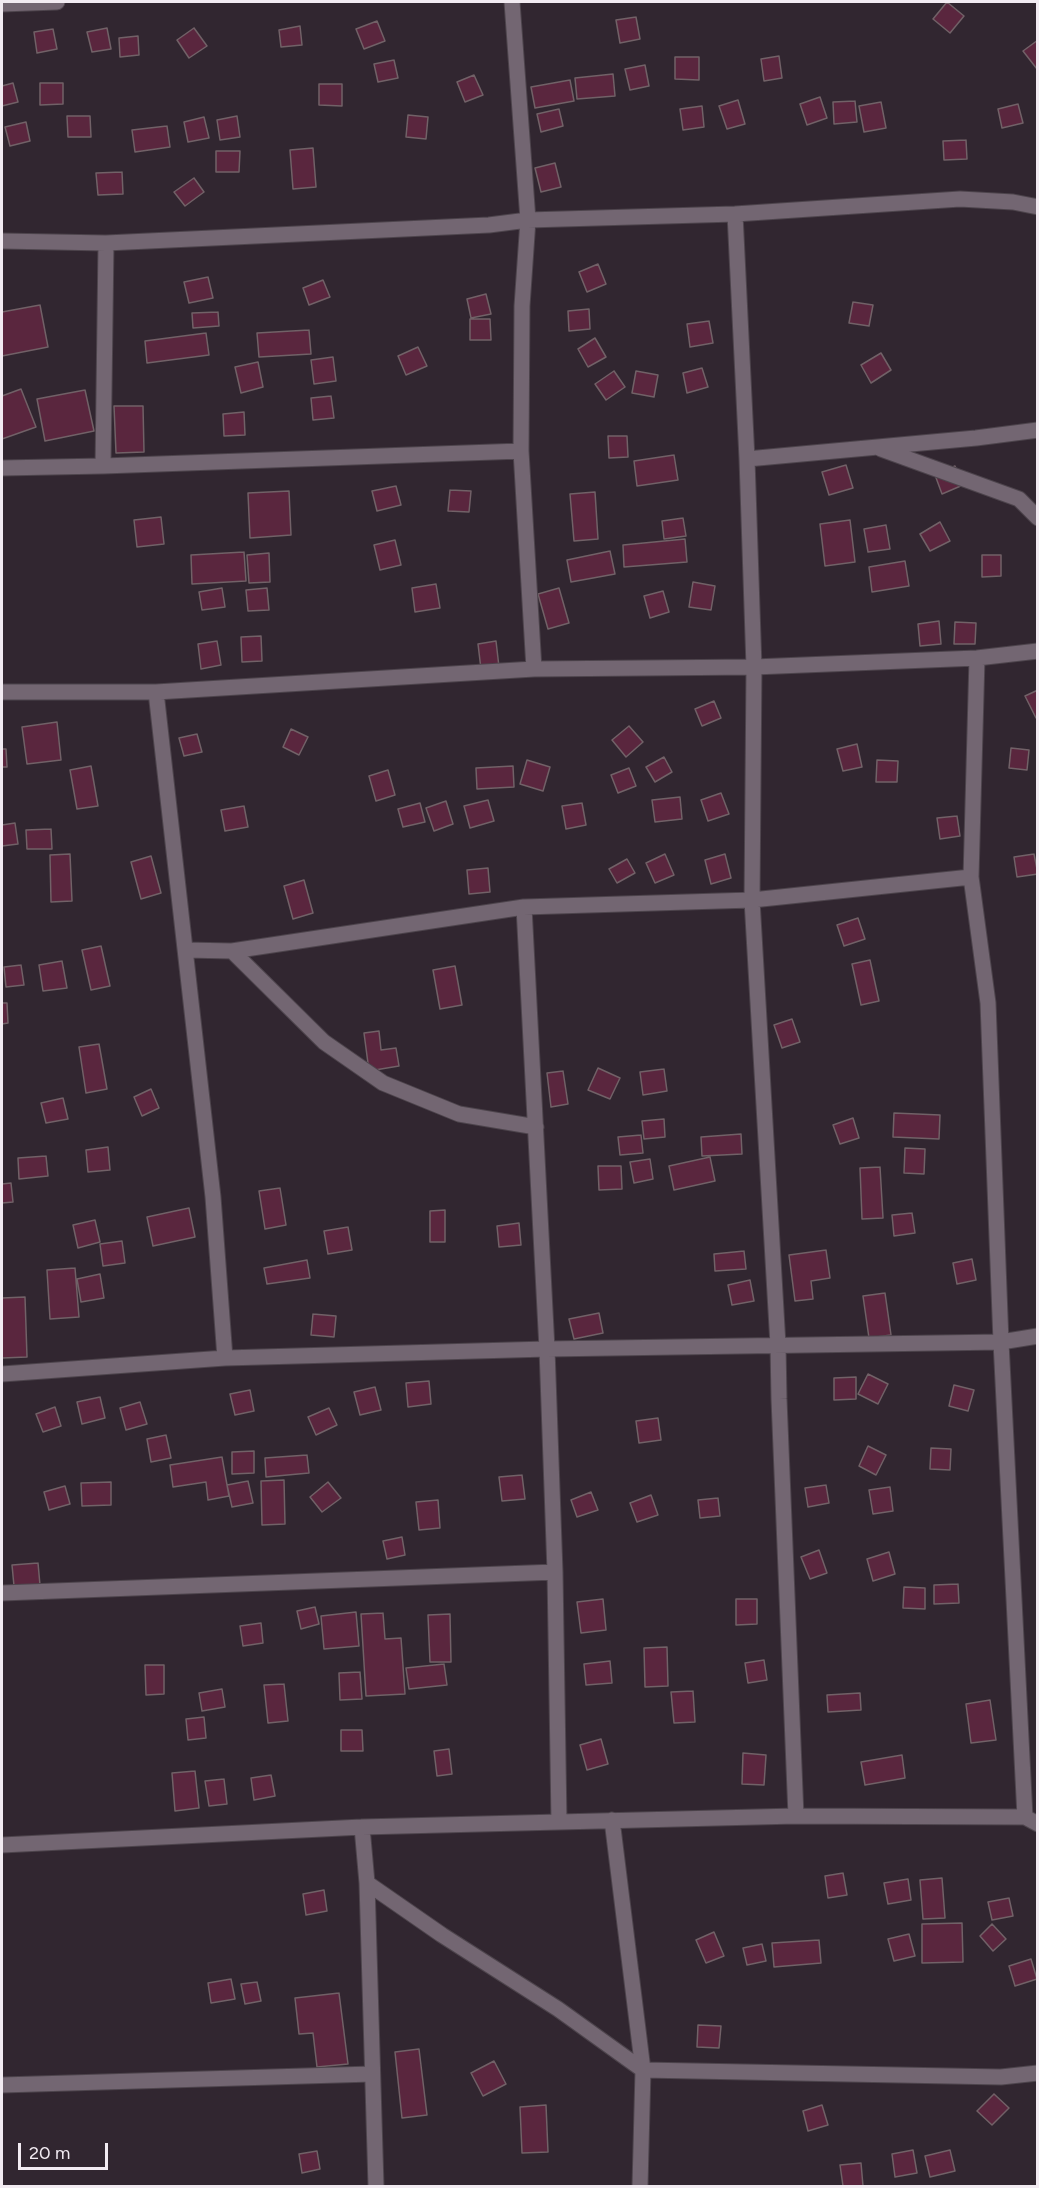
<!DOCTYPE html>
<html>
<head>
<meta charset="utf-8">
<style>
  body { margin:0 }
  #map { position:relative; width:1039px; height:2188px; overflow:hidden; background:#312630; font-family:Figtree,sans-serif }
  canvas { display:block }
  .frame { position:absolute; inset:0; border:3px solid #f2ebf2; pointer-events:none }
  .scale { position:absolute; left:18px; top:2143px; width:90px; height:27px; box-sizing:border-box; border:3px solid #f2ebf2; border-top:0; padding-left:8px; font-size:18px; line-height:21px; white-space:nowrap; color:#f2ebf2; -webkit-text-stroke:4px #312630; paint-order:stroke }
</style>
</head>
<body>
<div id="map">
<canvas width="1039" height="2188"></canvas>
<div class="frame"></div>
<div class="scale">20 m</div>
</div>
<script>
const context = document.querySelector('canvas').getContext('2d');
context.lineJoin = 'round';
function fillPath(path, color) { context.fillStyle = color; context.fill(path, 'evenodd'); }
const toPath = rows => new Path2D(rows.map(r => 'M' + r).join(''));
function trace(path, color, width, dash) { context.strokeStyle = color; context.lineWidth = width; context.lineCap = dash ? 'butt' : 'round'; context.setLineDash(dash || []); context.stroke(path); }
const building = toPath([
  [947,2,964,16,950,33,933,19,947,2],
  [636,17,640,39,620,43,616,20,636,17],
  [377,21,385,41,364,49,356,29,377,21],
  [300,26,302,45,281,47,279,30,300,26],
  [107,28,111,49,92,52,87,32,107,28],
  [194,28,207,46,189,58,177,40,194,28],
  [53,29,57,49,37,53,34,32,53,29],
  [138,36,139,55,120,57,119,38,138,36],
  [1038,40,1038,68,1037,69,1023,51,1038,40],
  [779,56,782,78,764,81,761,59,779,56],
  [675,57,699,57,699,80,675,79,675,57],
  [394,60,398,78,378,82,374,64,394,60],
  [645,65,649,86,630,90,625,69,645,65],
  [613,74,615,96,577,99,575,78,613,74],
  [474,75,483,95,465,102,457,82,474,75],
  [570,80,574,101,535,108,531,87,570,80],
  [13,83,18,102,2,106,2,86,13,83],
  [40,83,63,83,63,104,40,105,40,83],
  [319,84,342,84,342,106,319,105,319,84],
  [820,97,827,118,807,125,800,104,820,97],
  [738,100,745,124,727,129,719,106,738,100],
  [855,101,857,122,834,124,833,102,855,101],
  [881,102,886,128,864,132,859,106,881,102],
  [1018,104,1023,123,1002,128,998,109,1018,104],
  [702,106,704,127,683,130,680,109,702,106],
  [559,109,563,126,541,132,537,114,559,109],
  [408,115,428,117,426,139,406,137,408,115],
  [67,116,90,116,91,137,68,137,67,116],
  [237,116,240,137,220,140,217,120,237,116],
  [204,117,209,138,188,142,184,122,204,117],
  [26,122,30,141,10,146,5,127,26,122],
  [167,126,170,147,135,152,132,130,167,126],
  [966,140,967,159,944,160,943,141,966,140],
  [313,148,316,187,293,189,290,150,313,148],
  [216,151,240,151,239,172,216,172,216,151],
  [555,163,561,187,541,192,535,168,555,163],
  [122,172,123,194,98,195,96,173,122,172],
  [194,178,204,192,185,206,174,192,194,178],
  [598,264,606,284,587,292,579,272,598,264],
  [208,277,213,298,189,303,184,282,208,277],
  [323,280,330,297,309,305,303,288,323,280],
  [486,294,491,314,471,318,467,299,486,294],
  [853,302,873,305,869,326,849,323,853,302],
  [40,305,48,347,2,356,2,312,40,305],
  [589,309,590,329,569,331,568,311,589,309],
  [218,312,219,326,193,328,192,313,218,312],
  [470,319,490,319,491,340,470,340,470,319],
  [709,321,713,343,690,347,687,324,709,321],
  [309,330,311,354,259,357,257,333,309,330],
  [206,333,209,355,147,363,145,341,206,333],
  [595,338,606,357,588,367,578,349,595,338],
  [418,347,427,366,406,375,398,356,418,347],
  [881,353,891,370,871,383,861,365,881,353],
  [333,357,336,381,314,384,311,360,333,357],
  [258,362,263,387,241,393,235,367,258,362],
  [702,368,708,387,687,393,683,373,702,368],
  [614,371,625,387,606,400,595,384,614,371],
  [636,371,658,375,654,397,632,393,636,371],
  [21,389,36,427,2,439,2,396,21,389],
  [85,390,94,431,45,441,37,399,85,390],
  [331,396,334,418,313,420,311,398,331,396],
  [114,406,143,406,144,452,116,453,114,406],
  [244,412,245,435,224,436,223,414,244,412],
  [608,436,627,436,628,457,609,458,608,436],
  [674,455,678,480,637,486,634,461,674,455],
  [846,465,853,488,829,495,822,472,846,465],
  [955,466,963,485,942,494,935,475,955,466],
  [396,486,401,505,377,511,372,491,396,486],
  [450,490,471,491,469,512,448,511,450,490],
  [289,491,291,535,250,538,248,493,289,491],
  [595,492,598,539,574,541,570,494,595,492],
  [161,517,164,544,137,547,134,520,161,517],
  [683,518,686,536,664,539,662,521,683,518],
  [850,520,855,562,825,566,820,524,850,520],
  [940,522,950,541,930,551,920,534,940,522],
  [886,525,890,549,868,552,864,529,886,525],
  [685,539,687,562,624,567,623,545,685,539],
  [395,540,401,565,380,570,374,545,395,540],
  [610,551,615,574,571,582,567,560,610,551],
  [244,552,246,581,192,584,191,555,244,552],
  [269,553,270,582,249,583,247,555,269,553],
  [982,555,1001,555,1001,576,982,577,982,555],
  [905,561,909,586,872,592,869,567,905,561],
  [693,582,715,586,711,610,689,607,693,582],
  [436,584,440,608,415,612,412,588,436,584],
  [222,588,225,607,202,610,199,592,222,588],
  [267,588,269,610,248,611,246,590,267,588],
  [559,588,569,623,548,629,538,594,559,588],
  [663,591,669,612,650,618,644,596,663,591],
  [939,621,941,644,920,646,918,624,939,621],
  [955,622,976,623,975,644,954,644,955,622],
  [261,636,262,661,242,662,241,637,261,636],
  [217,641,221,665,201,669,198,644,217,641],
  [496,641,499,667,481,669,478,644,496,641],
  [1038,690,1038,717,1036,718,1025,696,1038,690],
  [714,701,721,718,702,726,695,709,714,701],
  [57,722,61,760,27,764,22,727,57,722],
  [629,726,643,742,626,757,612,740,629,726],
  [291,729,308,737,299,755,283,747,291,729],
  [197,734,202,752,184,756,179,738,197,734],
  [857,744,862,767,843,771,837,749,857,744],
  [1011,748,1029,750,1027,770,1009,768,1011,748],
  [2,749,6,749,7,767,2,767,2,749],
  [664,757,672,772,655,782,646,767,664,757],
  [527,760,550,767,543,791,520,784,527,760],
  [877,760,898,761,897,782,876,782,877,760],
  [91,766,98,806,77,809,70,770,91,766],
  [513,766,514,787,477,789,476,768,513,766],
  [629,768,636,786,618,793,611,775,629,768],
  [388,770,395,795,376,801,369,776,388,770],
  [721,793,729,814,708,821,701,800,721,793],
  [680,797,682,819,655,822,652,800,680,797],
  [488,800,494,821,470,828,464,806,488,800],
  [446,801,453,824,434,831,426,808,446,801],
  [420,803,425,822,403,827,398,809,420,803],
  [582,803,586,825,566,829,562,806,582,803],
  [244,806,248,827,225,831,221,810,244,806],
  [957,816,960,836,940,839,937,818,957,816],
  [15,823,18,844,2,846,2,825,15,823],
  [51,829,52,849,27,849,26,830,51,829],
  [70,854,72,901,51,902,50,855,70,854],
  [665,854,674,875,655,883,646,863,665,854],
  [725,854,731,878,711,884,705,860,725,854],
  [1034,854,1038,874,1017,877,1014,857,1034,854],
  [151,856,161,893,141,899,131,862,151,856],
  [627,859,635,873,617,883,609,869,627,859],
  [488,868,490,892,469,894,467,870,488,868],
  [304,880,313,913,293,919,284,886,304,880],
  [858,918,865,939,844,946,837,925,858,918],
  [101,946,110,986,91,990,82,950,101,946],
  [870,960,879,1001,861,1005,852,964,870,960],
  [62,961,67,988,43,991,39,965,62,961],
  [21,965,24,985,6,987,4,967,21,965],
  [455,966,462,1005,440,1009,433,970,455,966],
  [2,1003,7,1003,8,1023,2,1024,2,1003],
  [792,1019,800,1042,782,1048,774,1025,792,1019],
  [379,1031,381,1050,396,1048,399,1066,369,1071,364,1033,379,1031],
  [99,1044,107,1089,86,1093,79,1047,99,1044],
  [598,1068,620,1078,610,1099,588,1090,598,1068],
  [664,1069,667,1091,643,1095,640,1072,664,1069],
  [563,1071,568,1104,551,1107,547,1073,563,1071],
  [151,1089,159,1108,142,1116,134,1097,151,1089],
  [63,1098,68,1119,46,1123,41,1103,63,1098],
  [894,1113,940,1115,939,1139,893,1137,894,1113],
  [853,1118,859,1138,840,1144,833,1125,853,1118],
  [664,1119,665,1137,644,1139,642,1121,664,1119],
  [741,1134,742,1154,702,1156,701,1137,741,1134],
  [641,1135,643,1153,620,1155,618,1137,641,1135],
  [108,1147,110,1170,88,1172,86,1150,108,1147],
  [905,1148,925,1149,924,1174,904,1173,905,1148],
  [46,1156,48,1176,19,1179,18,1158,46,1156],
  [710,1157,715,1181,674,1190,669,1166,710,1157],
  [650,1159,653,1179,634,1183,630,1162,650,1159],
  [598,1166,621,1166,622,1189,599,1190,598,1166],
  [880,1167,883,1218,862,1219,860,1168,880,1167],
  [11,1183,13,1202,2,1203,2,1184,11,1183],
  [280,1188,286,1225,265,1229,259,1191,280,1188],
  [189,1208,195,1237,153,1246,147,1217,189,1208],
  [445,1210,445,1242,430,1242,430,1211,445,1210],
  [912,1213,915,1233,894,1236,892,1215,912,1213],
  [95,1220,100,1242,78,1248,73,1225,95,1220],
  [519,1223,521,1245,499,1247,497,1226,519,1223],
  [348,1227,352,1250,328,1254,324,1231,348,1227],
  [122,1241,125,1263,103,1266,100,1244,122,1241],
  [826,1250,830,1278,811,1281,813,1299,795,1301,789,1255,826,1250],
  [744,1251,746,1269,715,1271,714,1254,744,1251],
  [972,1259,976,1280,957,1284,953,1263,972,1259],
  [307,1260,310,1278,267,1284,264,1268,307,1260],
  [75,1268,79,1317,50,1319,47,1270,75,1268],
  [100,1274,104,1298,81,1302,77,1279,100,1274],
  [750,1280,754,1301,732,1305,728,1285,750,1280],
  [885,1293,891,1335,869,1338,863,1296,885,1293],
  [25,1297,27,1357,2,1358,2,1298,25,1297],
  [599,1313,603,1333,574,1339,569,1319,599,1313],
  [313,1314,336,1316,334,1337,311,1335,313,1314],
  [868,1374,888,1384,878,1404,858,1394,868,1374],
  [856,1377,856,1399,834,1400,834,1378,856,1377],
  [429,1381,431,1404,408,1407,406,1383,429,1381],
  [954,1385,974,1390,968,1411,949,1406,954,1385],
  [375,1387,381,1410,360,1415,354,1392,375,1387],
  [250,1390,254,1411,235,1415,230,1394,250,1390],
  [100,1397,105,1418,82,1424,77,1402,100,1397],
  [140,1402,147,1424,126,1430,120,1408,140,1402],
  [55,1407,61,1426,43,1432,36,1414,55,1407],
  [329,1408,337,1425,316,1435,308,1417,329,1408],
  [658,1418,661,1440,639,1443,636,1421,658,1418],
  [166,1435,171,1458,151,1462,147,1439,166,1435],
  [868,1446,886,1455,876,1475,859,1466,868,1446],
  [931,1448,951,1449,950,1470,930,1469,931,1448],
  [254,1451,254,1473,232,1474,232,1452,254,1451],
  [307,1455,309,1473,266,1477,265,1458,307,1455],
  [222,1457,229,1496,208,1500,206,1482,173,1487,170,1465,222,1457],
  [522,1475,525,1499,502,1501,499,1477,522,1475],
  [284,1480,285,1524,262,1525,261,1481,284,1480],
  [248,1481,253,1503,232,1507,227,1485,248,1481],
  [111,1482,111,1505,82,1506,81,1483,111,1482],
  [328,1482,341,1498,322,1512,310,1497,328,1482],
  [826,1485,829,1503,808,1507,805,1488,826,1485],
  [65,1486,70,1504,49,1510,44,1492,65,1486],
  [890,1487,893,1511,873,1514,869,1490,890,1487],
  [591,1492,598,1510,577,1517,571,1500,591,1492],
  [651,1495,658,1515,637,1522,630,1503,651,1495],
  [718,1498,720,1516,700,1518,698,1500,718,1498],
  [438,1500,440,1528,419,1530,416,1502,438,1500],
  [402,1537,405,1555,387,1559,383,1541,402,1537],
  [819,1550,827,1573,810,1579,801,1557,819,1550],
  [889,1552,895,1574,873,1581,867,1559,889,1552],
  [38,1563,40,1585,14,1586,12,1565,38,1563],
  [958,1584,959,1603,934,1604,934,1585,958,1584],
  [904,1587,925,1588,925,1609,903,1608,904,1587],
  [603,1599,606,1630,581,1633,577,1602,603,1599],
  [736,1599,757,1599,757,1624,736,1625,736,1599],
  [315,1607,319,1624,301,1629,297,1611,315,1607],
  [356,1612,359,1646,324,1649,321,1616,356,1612],
  [383,1613,385,1639,401,1638,405,1694,366,1696,361,1614,383,1613],
  [450,1614,451,1662,430,1662,428,1615,450,1614],
  [261,1623,263,1643,243,1646,240,1626,261,1623],
  [667,1647,668,1686,645,1687,644,1648,667,1647],
  [764,1660,767,1680,748,1683,745,1663,764,1660],
  [610,1661,612,1683,586,1685,584,1664,610,1661],
  [444,1664,447,1685,409,1689,406,1668,444,1664],
  [145,1665,164,1665,164,1694,146,1695,145,1665],
  [360,1672,362,1699,340,1700,339,1673,360,1672],
  [284,1684,288,1721,268,1723,264,1685,284,1684],
  [222,1689,225,1707,202,1711,199,1693,222,1689],
  [693,1691,695,1722,674,1723,671,1692,693,1691],
  [860,1693,861,1710,828,1712,827,1695,860,1693],
  [990,1700,996,1740,971,1743,966,1704,990,1700],
  [204,1717,206,1738,188,1740,186,1719,204,1717],
  [341,1730,362,1730,363,1751,341,1751,341,1730],
  [601,1739,608,1764,587,1770,580,1745,601,1739],
  [449,1749,452,1774,437,1776,434,1751,449,1749],
  [743,1753,766,1755,764,1785,742,1784,743,1753],
  [902,1755,905,1778,865,1785,861,1762,902,1755],
  [195,1771,199,1808,175,1811,172,1773,195,1771],
  [271,1775,275,1796,254,1800,251,1778,271,1775],
  [224,1779,227,1804,209,1806,205,1781,224,1779],
  [843,1873,847,1895,828,1898,825,1876,843,1873],
  [942,1878,945,1918,923,1919,920,1880,942,1878],
  [908,1879,911,1900,888,1904,884,1883,908,1879],
  [324,1890,327,1911,306,1915,303,1894,324,1890],
  [1009,1898,1013,1916,992,1920,988,1902,1009,1898],
  [962,1923,963,1962,922,1963,922,1924,962,1923],
  [992,1924,1006,1939,993,1951,980,1936,992,1924],
  [714,1932,724,1956,706,1963,696,1940,714,1932],
  [909,1934,915,1956,894,1961,888,1939,909,1934],
  [819,1940,821,1963,774,1967,772,1943,819,1940],
  [762,1944,766,1961,747,1965,743,1948,762,1944],
  [1031,1959,1037,1979,1015,1986,1009,1966,1031,1959],
  [231,1979,235,1999,211,2003,208,1983,231,1979],
  [257,1982,261,2001,245,2004,241,1984,257,1982],
  [339,1993,348,2064,317,2067,313,2033,299,2034,295,1998,339,1993],
  [698,2025,721,2026,719,2048,697,2047,698,2025],
  [419,2049,427,2115,402,2118,395,2052,419,2049],
  [494,2061,506,2084,483,2096,471,2073,494,2061],
  [994,2094,1009,2108,992,2125,977,2111,994,2094],
  [546,2105,548,2152,522,2153,520,2107,546,2105],
  [822,2105,828,2125,808,2131,803,2111,822,2105],
  [913,2150,917,2173,895,2177,892,2154,913,2150],
  [950,2150,955,2171,930,2177,925,2156,950,2150],
  [317,2151,320,2169,302,2173,299,2154,317,2151],
  [861,2163,863,2186,843,2186,840,2165,861,2163]
]);
fillPath(building, '#5a263e');
trace(building, '#716167', 1.5);
const street = toPath([
  [512,2,528,220,522,306,521,451,534,669],
  [2,4,57,2],
  [735,214,747,459,754,667,752,900,778,1345,779,1399,796,1816],
  [2,241,106,243,489,225,528,220,735,214,960,199,1013,202,1038,207],
  [881,449,1019,499,1038,518],
  [747,459,976,438,1038,430],
  [103,466,106,243],
  [2,468,103,466,521,451],
  [977,658,971,877,988,1003,1001,1342,1025,1817],
  [2,692,156,692,534,669,754,667,977,658,1038,651],
  [156,692,213,1197,225,1358],
  [524,907,547,1349,555,1572,559,1822],
  [186,950,232,951,524,907,752,900,971,877],
  [232,951,324,1042,383,1083,459,1114,536,1127],
  [2,1374,225,1358,547,1349,1001,1342,1038,1336],
  [2,1593,555,1572],
  [612,1820,643,2070,640,2186],
  [362,1827,367,1883,376,2186],
  [2,1845,362,1827,796,1816,1025,1817,1038,1824],
  [367,1883,442,1935,558,2009,643,2070,1001,2077,1038,2073],
  [2,2085,372,2074]
]);
trace(street, '#4d444c', 17);
trace(street, '#736672', 15);
</script>
</body>
</html>
